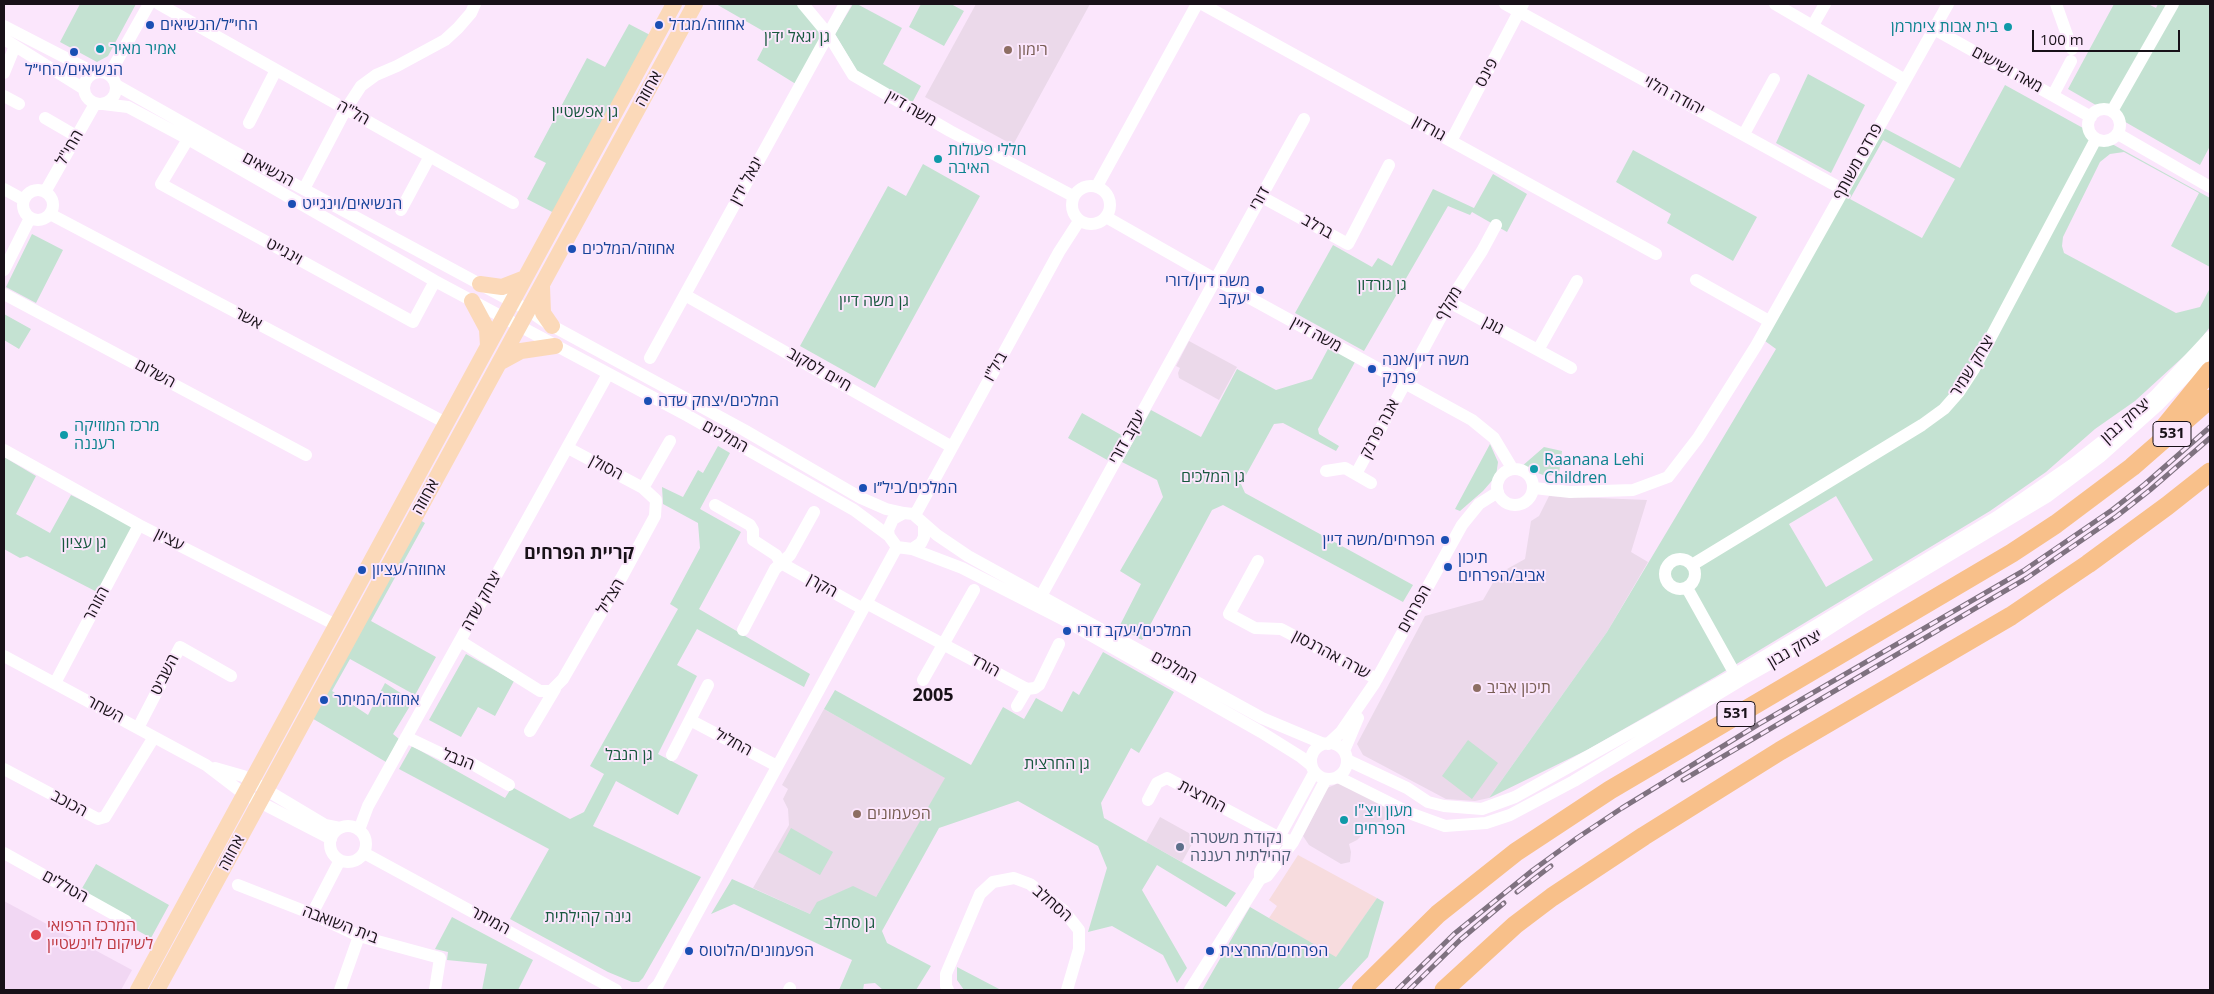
<!DOCTYPE html>
<html>
<head>
<meta charset="utf-8">
<style>
  body { margin:0 }
  #map { position:relative; width:2214px; height:994px; overflow:hidden; background:#fbe6fc; font-family:"Open Sans",sans-serif }
  canvas { display:block }
  .frame { position:absolute; inset:0; border:5px solid #181118; pointer-events:none }
  .scale { position:absolute; left:2032px; top:30px; width:148px; height:22px; box-sizing:border-box; border:2px solid #181118; border-top:0; padding-left:6px; font-size:15px; line-height:18px; white-space:nowrap; color:#181118; -webkit-text-stroke:4px #fbe6fc; paint-order:stroke }
</style>
</head>
<body>
<div id="map">
<canvas width="2214" height="994"></canvas>
<div class="frame"></div>
<div class="scale">100 m</div>
</div>
<script>
const context = document.querySelector('canvas').getContext('2d');
context.lineJoin = 'round';
function fillPath(path, color) { context.fillStyle = color; context.fill(path, 'evenodd'); }
const toPath = rows => new Path2D(rows.map(r => 'M' + r).join(''));
function trace(path, color, width, dash) { context.strokeStyle = color; context.lineWidth = width; context.lineCap = dash ? 'butt' : 'round'; context.setLineDash(dash || []); context.stroke(path); }
function drawText(font, color, halo, rows, align = 'center') {
  context.font = font + ' "Open Sans",Heebo,sans-serif'; context.lineWidth = 4; context.setLineDash([]); context.textBaseline = 'middle'; context.strokeStyle = halo; context.fillStyle = color; for (const [text, x, y, turn = 0] of rows) {
    context.save(); context.translate(x, y); context.rotate((+turn || 0) * Math.PI / 180); context.textAlign = isNaN(turn) ? turn : align; if (halo) context.strokeText(text, 0, 0); context.fillText(text, 0, 0); context.restore();
  }
}
fillPath(toPath([
  [4,901,132,970,121,990,4,990]
]), '#f1d7f3');
fillPath(toPath([
  [1298,855,1377,898,1336,958,1269,918,1277,906,1269,900]
]), '#f7dcde');
fillPath(toPath([
  [976,4,1090,4,1013,145,925,97],
  [1189,341,1237,367,1219,400,1179,378,1178,373,1180,368,1176,366],
  [1549,496,1647,500,1631,552,1648,562,1607,632,1489,798,1475,801,1446,799,1363,755,1357,744,1425,616,1483,600,1498,574,1525,559,1531,521,1539,516],
  [824,709,946,778,876,897,810,914,753,888,789,825,788,809,783,799,788,789,782,785],
  [1339,783,1389,808,1388,814,1376,831,1367,830,1357,840,1349,844,1351,852,1350,862,1341,864,1309,845,1303,836,1327,788],
  [1160,817,1196,837,1182,862,1146,842]
]), '#ebd9ea');
fillPath(toPath([
  [80,4,136,4,108,56,97,62,60,42],
  [716,4,802,4,828,34,799,86,757,60,770,35],
  [853,4,857,4,902,28,883,64,921,86,912,103,857,71,835,34],
  [921,4,951,4,964,11,944,46,909,27],
  [2114,4,2148,4,2156,8,2158,4,2210,4,2210,146,2200,165,2068,89],
  [629,24,652,36,556,214,527,199,546,163,534,157,587,58,605,67],
  [1808,74,1865,105,1831,173,1776,143],
  [2005,85,2210,198,2210,267,2171,246,2199,193,2124,152,2110,154,2100,162,2063,237,2062,246,2064,253,2176,313,2200,307,2210,288,2210,327,2194,347,2135,401,2095,429,2046,472,1990,511,1715,677,1587,750,1489,798,1607,632,1776,349,1765,341,1884,128,1960,168],
  [1883,140,1955,179,1922,238,1850,199],
  [1836,496,1873,560,1826,587,1789,524],
  [1633,150,1757,217,1733,261,1667,223,1671,214,1616,182],
  [923,164,980,196,875,388,800,346,888,186,906,196],
  [1493,174,1527,194,1507,232,1472,212,1470,215,1448,206,1364,351,1295,313,1333,245,1372,267,1378,258,1392,266,1433,189,1474,208],
  [32,234,63,250,36,303,6,287],
  [4,314,31,329,19,349,4,340],
  [1329,347,1355,362,1318,429,1319,434,1339,446,1336,451,1283,423,1274,424,1241,484,1245,493,1413,585,1403,602,1223,505,1212,510,1142,640,1119,627,1141,584,1120,571,1163,497,1157,480,1122,462,1151,410,1201,437,1237,369,1276,390,1312,379],
  [1082,413,1123,436,1109,461,1068,438],
  [1490,444,1498,462,1496,476,1483,491,1460,511,1455,509],
  [718,446,730,453,700,509,741,532,699,609,810,674,804,687,697,629,677,665,697,676,658,754,698,775,678,815,616,781,593,826,701,877,643,978,639,982,632,982,608,972,510,919,549,849,399,769,412,746,505,798,512,787,570,819,584,812,604,774,590,766,678,609,670,604,700,548,698,523,663,504,662,487,683,497,698,470,703,473],
  [1544,447,1562,451,1559,474,1546,476,1521,467],
  [4,457,36,476,16,514,50,533,71,495,134,526,97,592,27,556,20,558,4,549],
  [420,520,425,523,371,621,436,657,415,695,350,659,332,691,368,715,385,683,413,701,393,734,399,739,386,762,310,717],
  [1103,652,1174,692,1139,753,1131,748,1101,803,1104,818,1236,893,1226,907,1157,865,1142,890,1187,968,1177,983,1163,955,1112,926,1088,932,1107,868,1098,846,1018,801,939,828,882,931,887,943,931,966,916,990,883,990,875,983,864,984,863,990,839,990,852,960,734,904,711,914,732,879,810,914,817,902,853,886,876,897,945,778,824,709,835,690,971,765,1003,707,1024,719,1036,698,1062,712,1073,691,1079,695],
  [466,654,514,681,495,716,478,707,461,737,429,720],
  [1468,740,1498,763,1472,799,1442,776],
  [791,828,833,852,820,875,778,852],
  [96,864,169,905,151,938,77,897],
  [1377,898,1384,902,1368,957,1337,990,1202,990,1250,907,1336,957],
  [452,917,533,960,518,990,482,990,487,964,447,960,448,952,435,949],
  [957,967,1001,990,964,990,957,980]
]), '#c4e2d2');
trace(toPath([
  [159,4,513,203],
  [803,4,828,34,853,75,950,131,1073,196],
  [1202,4,1656,254],
  [1505,4,1842,189],
  [1775,4,1905,80],
  [2056,4,2072,49],
  [1813,25,1825,4],
  [4,26,95,73],
  [1934,29,2091,117],
  [4,39,84,89],
  '84 88a16 16 0 1 1 32 0a16 16 0 1 1-32 0Z',
  [4,73,15,46],
  [109,75,149,4],
  [116,85,231,150,528,310,547,323,744,430,861,498,886,509,904,513],
  [2053,95,2071,61],
  [4,96,19,104],
  [103,104,128,107,188,139,435,281,688,416,854,510,889,536],
  '2088 125a16 16 0 1 1 32 0a16 16 0 1 1-32 0Z',
  [2112,111,2173,4],
  [45,118,76,136],
  [249,123,276,70],
  [1744,134,1774,79],
  [2118,134,2210,187],
  [188,139,161,184,413,322,435,281],
  [1451,141,1523,4],
  '1072 205a19 19 0 1 1 38 0a19 19 0 1 1-38 0Z',
  [1097,186,1197,4],
  [4,189,24,200],
  [304,189,346,109,361,86,376,75,397,66,445,40,458,28,471,13,475,4],
  '23 205a15 15 0 1 1 30 0a15 15 0 1 1-30 0Z',
  [45,192,95,104],
  [1260,196,1348,244,1389,165],
  [401,210,430,156],
  [50,214,446,423],
  [1106,217,1215,279,1472,420,1494,438,1512,468],
  [4,270,30,218],
  [1696,280,1769,321],
  [4,294,306,455],
  [685,295,952,447],
  [1449,302,1571,368],
  [1538,350,1577,281],
  [650,358,845,4],
  [4,450,139,525,336,625],
  '1497 487a18 18 0 1 1 36 0a18 18 0 1 1-36 0Z',
  [1326,471,1345,468,1371,483],
  [1356,474,1449,302,1482,251,1496,225],
  [643,488,670,441],
  [1534,488,1570,492,1633,490,1668,477,1698,438,1756,346,1948,4],
  [715,505,750,525,753,530,753,540,776,555,781,563,863,609],
  [915,515,1059,252,1079,221],
  [924,525,924,537,921,543,912,549,897,547,889,536,888,530,893,519,904,513,913,514,937,535,968,556,1262,718,1324,744],
  [912,549,962,568,1064,620,1261,732,1301,757,1311,765],
  '1665 574a15 15 0 1 1 30 0a15 15 0 1 1-30 0Z',
  [1258,561,1229,614,1255,628,1281,629,1377,679],
  [1692,565,1922,425,1944,409,1959,392,1974,369,2096,139],
  [1687,588,1735,674],
  [1041,596,1304,119],
  [866,603,1027,689],
  [743,630,775,569,790,555,814,512],
  [460,641,540,691,551,691,563,679,623,575,655,516,656,500,643,488,568,448],
  [4,656,206,765,244,794,331,839],
  [923,680,974,590],
  [55,683,139,525],
  [1017,706,1027,689,1035,688,1039,685,1059,644],
  [690,720,777,766],
  [138,728,180,647,231,676],
  [530,731,555,689],
  [406,737,448,757,469,762,509,785],
  '1311 761a18 18 0 1 1 36 0a18 18 0 1 1-36 0Z',
  [1328,744,1341,732,1374,684,1462,525,1479,504,1498,492],
  [1344,751,1358,718],
  [672,755,708,685],
  [1347,760,1407,788,1428,802,1444,806,1482,809,1515,797,1739,672,1997,517,2072,465,2113,433,2155,396,2210,337],
  [215,768,243,776,325,825,340,828],
  [4,769,98,819,105,817,154,737],
  [1338,777,1412,814,1445,826,1486,823,1510,815,1574,781,1741,680,1810,641,1866,605,2048,496,2100,457,2158,405,2210,351],
  [1148,800,1157,783,1167,778,1278,837,1293,842],
  '330 844a18 18 0 1 1 36 0a18 18 0 1 1-36 0Z',
  [359,830,368,806,608,374],
  [4,853,126,921],
  [364,853,616,990],
  [1260,879,1267,876,1293,842,1326,779],
  [238,885,312,914,359,936,440,958,435,990],
  [312,914,340,860],
  [340,990,359,936],
  [653,990,658,985,897,547],
  [789,990,790,988],
  [948,990,946,986,946,974,980,894,993,882,1014,878,1030,884,1064,911,1079,930,1079,949,1067,990],
  [1190,990,1260,879,1260,872,1314,773]
]), '#fff', 12);
trace(toPath([
  [480,284,502,287,525,278],
  [542,286,543,313,552,326],
  [472,301,487,329,488,346],
  [499,363,521,351,555,346],
  [138,990,674,4],
  [157,990,695,4]
]), '#fbd9b9', 16);
trace(toPath([
  [2162,430,2210,371],
  [1361,990,1438,914,1516,852,1610,790,2012,553,2056,524,2132,467,2210,399],
  [1444,990,1515,925,1552,897,1644,836,1780,751,2011,616,2088,564,2167,506,2210,472]
]), '#f8c08a', 19);
const rail = toPath([
  [1683,780,2027,578,2117,516,2150,490,2210,438],
  [1517,892,1551,866],
  [1397,990,1454,934,1533,870,1577,838,1622,808,1759,724,2023,571,2112,510,2145,484,2210,427],
  [1409,990,1460,940,1504,903]
]);
trace(rail, '#7f7280', 5);
trace(rail, '#fbe6fc', 3, [9]);
for (const [x, y, r, color] of [
  [150,25,5,"#1a4fb4"],
  [659,25,5,"#1a4fb4"],
  [2008,27,5,"#0f9aa8"],
  [100,49,5,"#0f9aa8"],
  [1008,50,5,"#8d6e63"],
  [74,52,5,"#1a4fb4"],
  [938,159,5,"#0f9aa8"],
  [292,204,5,"#1a4fb4"],
  [572,249,5,"#1a4fb4"],
  [1260,290,5,"#1a4fb4"],
  [1372,369,5,"#1a4fb4"],
  [648,401,5,"#1a4fb4"],
  [64,435,5,"#0f9aa8"],
  [1534,469,5,"#0f9aa8"],
  [863,488,5,"#1a4fb4"],
  [1445,540,5,"#1a4fb4"],
  [1448,567,5,"#1a4fb4"],
  [362,570,5,"#1a4fb4"],
  [1067,631,5,"#1a4fb4"],
  [1477,688,5,"#8d6e63"],
  [324,700,5,"#1a4fb4"],
  [857,814,5,"#8d6e63"],
  [1344,820,5,"#0f9aa8"],
  [1180,847,5,"#5c6f8a"],
  [36,935,6,"#e0444e"],
  [689,951,5,"#1a4fb4"],
  [1210,951,5,"#1a4fb4"]
]) { const dot = new Path2D(); dot.arc(x, y, r, 0, 2 * Math.PI); context.fillStyle = color; context.fill(dot); trace(dot, '#fbe6fc', 2); }
for (const [x, y, w] of [
  [2172,434,38],
  [1736,714,38]
]) { const box = new Path2D(); box.roundRect(x - w / 2, y - 12.5, w, 25, 4); context.fillStyle = '#fbe6fc'; context.fill(box); trace(box, '#181118', 1); }
drawText('bold 15px', '#181118', null, [
  ["531",2172,434],
  ["531",1736,714]
]);
drawText('16px', '#164399', '#fbe6fc', [
  ["החי״ל/הנשיאים",160,25],
  ["אחוזה/מגדל",669,25],
  ["הנשיאים/החי״ל",74,70,"center"],
  ["הנשיאים/וינגייט",302,204],
  ["אחוזה/המלכים",582,249],
  ["משה דיין/דורי",1250,281,"right"],
  ["יעקב",1250,299,"right"],
  ["משה דיין/אנה",1382,360],
  ["פרנק",1382,378],
  ["המלכים/יצחק שדה",658,401],
  ["המלכים/ביל״ו",873,488],
  ["הפרחים/משה דיין",1435,540,"right"],
  ["תיכון",1458,558],
  ["אביב/הפרחים",1458,576],
  ["אחוזה/עציון",372,570],
  ["המלכים/יעקב דורי",1077,631],
  ["אחוזה/המיתר",334,700],
  ["הפעמונים/הלוטוס",699,951],
  ["הפרחים/החרצית",1220,951]
], 'left');
drawText('16px', '#0d838f', '#fbe6fc', [
  ["בית אבות צימרמן",1998,27,"right"],
  ["אמיר מאיר",110,49],
  ["חללי פעולות",948,150],
  ["האיבה",948,168],
  ["מרכז המוזיקה",74,426],
  ["רעננה",74,444],
  ["Raanana Lehi",1544,460],
  ["Children",1544,478],
  ["מעון ויצ\"ו",1354,811],
  ["הפרחים",1354,829]
], 'left');
drawText('16px', '#17583e', '#fbe6fc', [
  ["גן יגאל ידין",797,37],
  ["גן אפשטיין",585,112],
  ["גן גורדון",1382,285],
  ["גן משה דיין",874,301],
  ["גן המלכים",1213,477],
  ["גן עציון",84,543],
  ["גן הנבל",629,755],
  ["גן החרצית",1057,764],
  ["גינה קהילתית",588,917],
  ["גן סחלב",850,923]
]);
drawText('16px', '#785e54', '#fbe6fc', [
  ["רימון",1018,50],
  ["תיכון אביב",1487,688],
  ["הפעמונים",867,814]
], 'left');
drawText('16px', '#181118', '#fbe6fc', [
  ["מאה ושישים",2007,70,29],
  ["פינס",1487,73,-62],
  ["אחוזה",649,89,-61],
  ["יהודה הלוי",1674,96,28],
  ["משה דיין",911,109,30],
  ["הל\"ה",353,113,29],
  ["גורדון",1429,129,29],
  ["החי\"ל",70,148,-60],
  ["פרדס משותף",1858,162,-61],
  ["הנשיאים",268,170,28],
  ["יגאל ידין",747,181,-61],
  ["דורי",1260,199,-61],
  ["ברלב",1317,227,29],
  ["וינגייט",284,252,29],
  ["מקלף",1449,304,-59],
  ["אשר",248,319,28],
  ["גונן",1493,326,28],
  ["משה דיין",1316,335,29],
  ["יצחק שמיר",1973,366,-58],
  ["ביל\"ו",996,367,-61],
  ["חיים לסקוב",819,370,30],
  ["השלום",155,374,28],
  ["יצחק נבון",2126,421,-41],
  ["אנה פרנק",1380,429,-62],
  ["המלכים",725,437,29],
  ["יעקב דורי",1128,437,-61],
  ["הסולן",606,468,28],
  ["אחוזה",426,497,-61],
  ["עציון",169,540,27],
  ["הקרן",822,586,29],
  ["הצליל",611,597,-60],
  ["יצחק שדה",482,601,-61],
  ["הזוהר",97,604,-62],
  ["הפרחים",1415,609,-61],
  ["יצחק נבון",1795,649,-30],
  ["שרה אהרנסון",1331,655,28],
  ["הורד",985,666,28],
  ["המלכים",1174,668,29],
  ["השביט",165,675,-63],
  ["השחר",105,710,28],
  ["החליל",733,743,28],
  ["הנבל",458,760,21],
  ["החרצית",1202,797,28],
  ["הכוכב",69,804,28],
  ["אחוזה",232,853,-62],
  ["הטללים",65,887,29],
  ["הסחלב",1052,904,41],
  ["המיתר",490,921,28],
  ["בית השואבה",340,925,21]
]);
drawText('16px', '#4e5e75', '#fbe6fc', [
  ["נקודת משטרה",1190,838],
  ["קהילתית רעננה",1190,856]
], 'left');
drawText('16px', '#be3a42', '#fbe6fc', [
  ["המרכז הרפואי",47,926],
  ["לשיקום לוינשטיין",47,944]
], 'left');
drawText('bold 18px', '#181118', '#fbe6fc', [
  ["קריית הפרחים",579,554],
  ["2005",933,696]
]);
</script>
</body>
</html>
